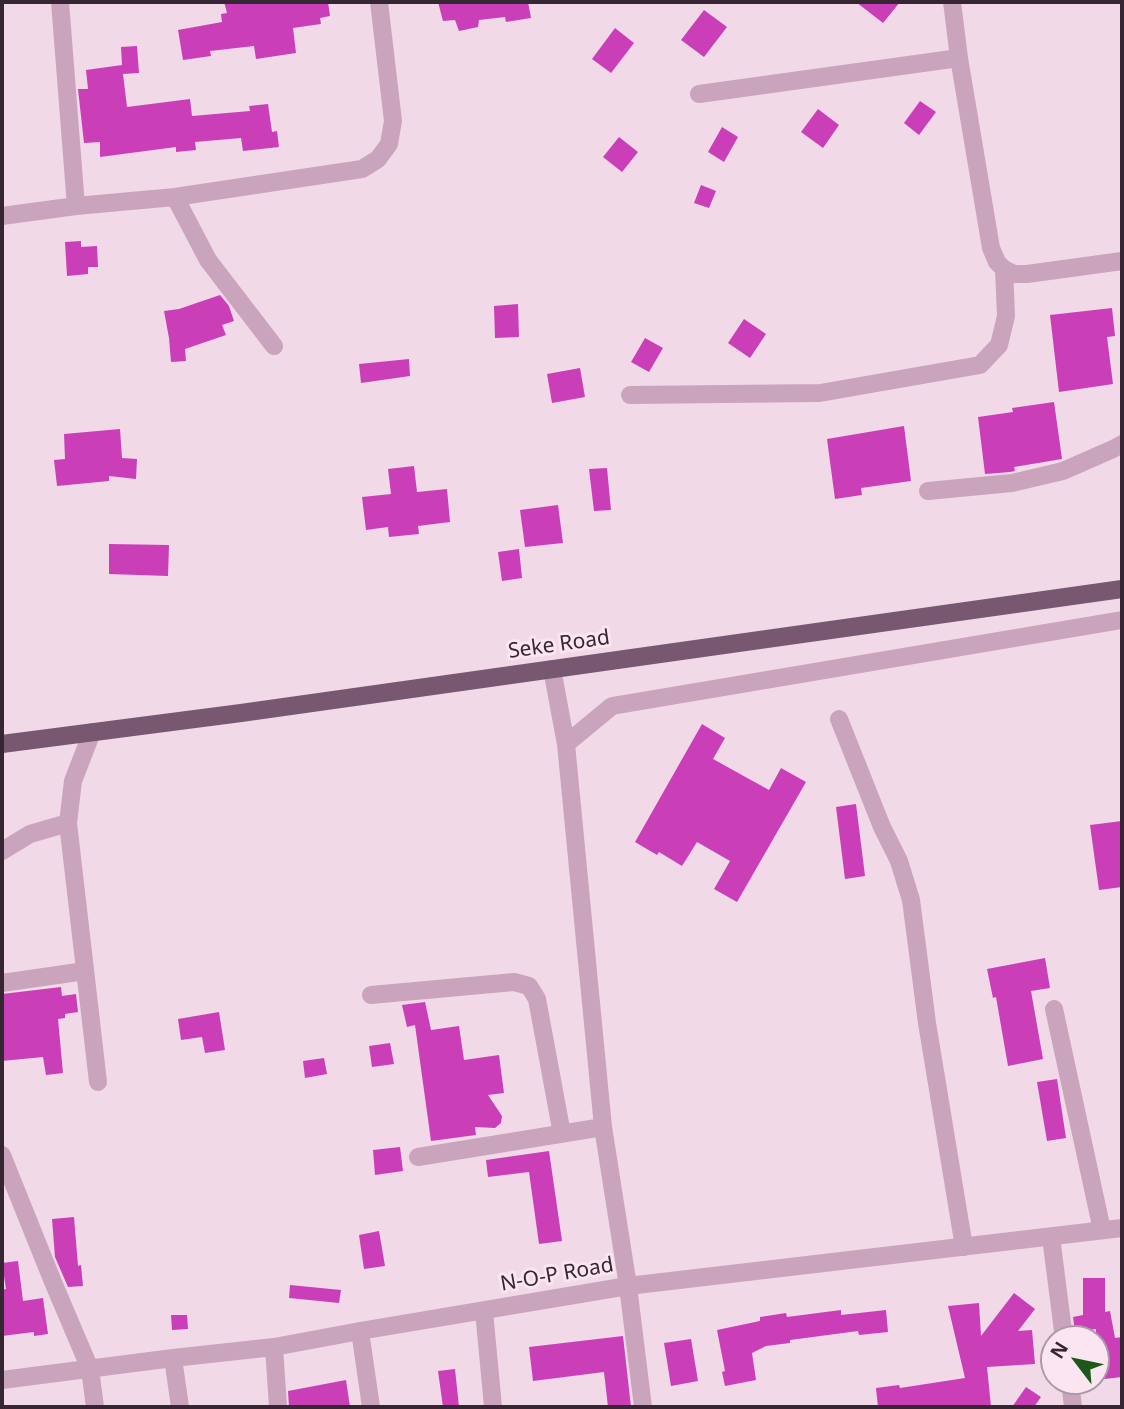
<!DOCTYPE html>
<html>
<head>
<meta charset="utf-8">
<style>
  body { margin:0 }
  #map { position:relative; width:1124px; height:1409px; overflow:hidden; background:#f2d9e8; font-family:"Noto Sans",sans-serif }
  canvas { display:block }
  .frame { position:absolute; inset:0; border:4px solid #362633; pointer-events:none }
  .north { position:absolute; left:1040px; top:1325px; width:70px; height:70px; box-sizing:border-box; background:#fae5f1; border:2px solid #ac99a5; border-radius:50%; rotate:302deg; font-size:19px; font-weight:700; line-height:28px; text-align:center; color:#362633 }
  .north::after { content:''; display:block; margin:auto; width:24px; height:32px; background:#1d581a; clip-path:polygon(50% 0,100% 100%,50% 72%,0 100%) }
</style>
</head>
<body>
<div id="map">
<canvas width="1124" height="1409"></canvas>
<div class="frame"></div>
<div class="north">N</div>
</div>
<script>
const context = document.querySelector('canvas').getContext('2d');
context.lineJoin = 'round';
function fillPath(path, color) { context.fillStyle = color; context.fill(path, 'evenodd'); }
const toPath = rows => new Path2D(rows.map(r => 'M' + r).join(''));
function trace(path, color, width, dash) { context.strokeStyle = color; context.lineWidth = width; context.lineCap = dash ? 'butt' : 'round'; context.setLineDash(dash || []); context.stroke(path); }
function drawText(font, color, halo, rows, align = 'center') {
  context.font = font + ' "Noto Sans",sans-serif'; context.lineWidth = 6; context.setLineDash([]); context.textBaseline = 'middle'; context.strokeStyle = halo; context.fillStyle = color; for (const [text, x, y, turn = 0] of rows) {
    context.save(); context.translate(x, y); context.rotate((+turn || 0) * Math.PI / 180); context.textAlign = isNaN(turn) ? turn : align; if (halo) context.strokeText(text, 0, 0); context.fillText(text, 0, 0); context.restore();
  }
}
fillPath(toPath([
  [224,2,328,2,330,16,320,18,321,24,293,28,296,53,256,59,254,46,210,51,211,56,183,60,178,30,222,22,221,14,227,13],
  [438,2,528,2,531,18,506,22,505,17,479,20,478,27,459,31,455,20,443,21],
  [856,2,900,2,883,23],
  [704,10,727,27,704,57,681,40],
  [615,28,634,43,611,73,592,59],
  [137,46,139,73,123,74,127,107,190,99,192,116,250,111,249,106,268,104,272,132,277,131,279,147,243,151,241,138,195,142,196,150,176,152,176,147,100,157,100,142,84,143,78,89,88,89,86,70,122,65,121,47],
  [920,101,936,112,919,135,904,123],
  [818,109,839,125,823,148,801,132],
  [722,127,738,137,724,162,708,152],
  [619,137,638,152,622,172,603,157],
  [701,185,716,191,709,208,694,203],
  [81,241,81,247,97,246,98,267,88,267,88,274,67,276,65,242],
  [220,295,229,306,234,321,222,325,226,335,185,349,186,361,171,362,169,338,164,311,179,309],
  [518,304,519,337,495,338,494,306],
  [1112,308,1115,336,1107,337,1113,384,1059,392,1050,315],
  [744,319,766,334,750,358,728,343],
  [645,338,663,348,649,372,631,362],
  [409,359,410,376,361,383,359,364],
  [580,368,585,397,552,403,547,374],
  [1054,402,1062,459,1014,467,1015,471,1010,472,985,474,978,417,1013,412,1012,408],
  [904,426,911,481,861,488,862,495,835,499,827,439],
  [120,429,122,458,137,459,136,479,109,476,109,481,57,486,54,460,65,459,64,434],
  [414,466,417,492,447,489,450,522,418,526,419,534,389,537,388,527,366,530,362,497,391,494,388,469],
  [607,468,611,510,594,511,589,469],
  [558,505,563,543,525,547,520,510],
  [109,544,169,545,168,576,109,574],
  [519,549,522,578,502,581,498,552],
  [702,724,725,738,713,759,769,790,781,768,806,782,737,902,714,889,730,861,697,842,682,866,659,852,657,855,635,842],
  [856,804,865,876,845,879,836,807],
  [1122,821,1122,887,1099,890,1090,825],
  [1045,958,1050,988,1031,991,1043,1059,1008,1066,996,997,993,998,987,969],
  [61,987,62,996,76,994,78,1012,65,1014,65,1018,58,1019,63,1073,46,1075,43,1057,2,1061,2,994],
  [425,1002,431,1030,459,1026,464,1060,499,1055,504,1093,488,1095,502,1116,501,1123,495,1128,475,1127,476,1135,431,1141,415,1025,407,1027,402,1005],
  [219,1012,225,1050,205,1053,202,1037,181,1040,178,1019],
  [390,1043,394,1064,372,1067,369,1046],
  [324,1058,327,1074,305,1078,303,1061],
  [1057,1079,1066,1138,1047,1141,1037,1082],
  [400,1147,403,1171,375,1175,373,1150],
  [549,1151,562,1241,539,1244,529,1172,488,1177,486,1160],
  [74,1217,78,1266,81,1265,83,1286,68,1287,55,1257,52,1219],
  [379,1231,385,1266,364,1269,359,1235],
  [18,1261,23,1301,43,1298,48,1334,34,1336,34,1332,2,1336,2,1290,6,1289,2,1263],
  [1083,1278,1105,1278,1105,1312,1110,1311,1115,1338,1122,1337,1122,1377,1096,1380,1096,1329,1075,1332,1073,1317,1083,1315],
  [290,1285,341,1290,339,1303,289,1298],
  [1014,1293,1035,1309,1018,1331,1032,1330,1035,1364,987,1367,991,1407,878,1407,876,1388,899,1385,900,1388,965,1378,948,1306,979,1303,981,1336],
  [841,1310,841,1315,886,1310,888,1332,859,1335,858,1331,790,1340,790,1343,766,1346,752,1353,756,1380,725,1386,722,1372,725,1371,717,1330,760,1321,760,1317,786,1313,787,1317],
  [171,1315,187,1315,188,1329,172,1330],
  [623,1336,631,1407,608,1407,604,1372,533,1381,529,1347],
  [691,1339,698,1381,671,1386,664,1343],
  [455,1369,459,1407,443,1407,438,1371],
  [346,1380,350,1407,289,1407,288,1391],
  [1026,1387,1041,1397,1034,1407,1012,1407]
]), '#ca3fb8');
trace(toPath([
  [60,2,76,206],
  [952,2,959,58,991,248,997,262,1004,269,1014,274,1027,274,1122,261],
  [699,94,959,58],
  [175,197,208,260,274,346],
  [2,216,76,206,175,197,362,169,378,159,389,144,393,121,379,2],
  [630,395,820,393,980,365,999,345,1006,316,1004,269],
  [928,491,1012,483,1063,471,1113,449,1122,444],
  [552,669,566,744,603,1127,628,1286,643,1407],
  [839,719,882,827,899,861,911,900,927,1023,964,1247],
  [92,732,73,781,68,823,98,1082],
  [566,744,612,706,1122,620],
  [2,851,30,834,68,823],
  [2,983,85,971],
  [371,995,514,982,529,986,537,999,562,1134],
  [1054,1009,1102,1230],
  [2,1155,53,1282,90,1369,95,1407],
  [418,1157,603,1127],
  [1051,1237,1064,1339],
  [484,1311,493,1407],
  [360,1331,371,1407],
  [274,1347,278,1407],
  [173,1358,180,1407],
  [2,1380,173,1358,274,1347,360,1331,628,1286,1122,1228],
  [1070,1381,1073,1407]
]), '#caa4bd', 18);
trace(toPath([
  [2,744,241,713,1122,589]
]), '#785771', 18);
drawText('21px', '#362633', '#fae5f1', [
  ["Seke Road",559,645,-8],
  ["N-O-P Road",557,1275,-10]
]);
</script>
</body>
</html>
